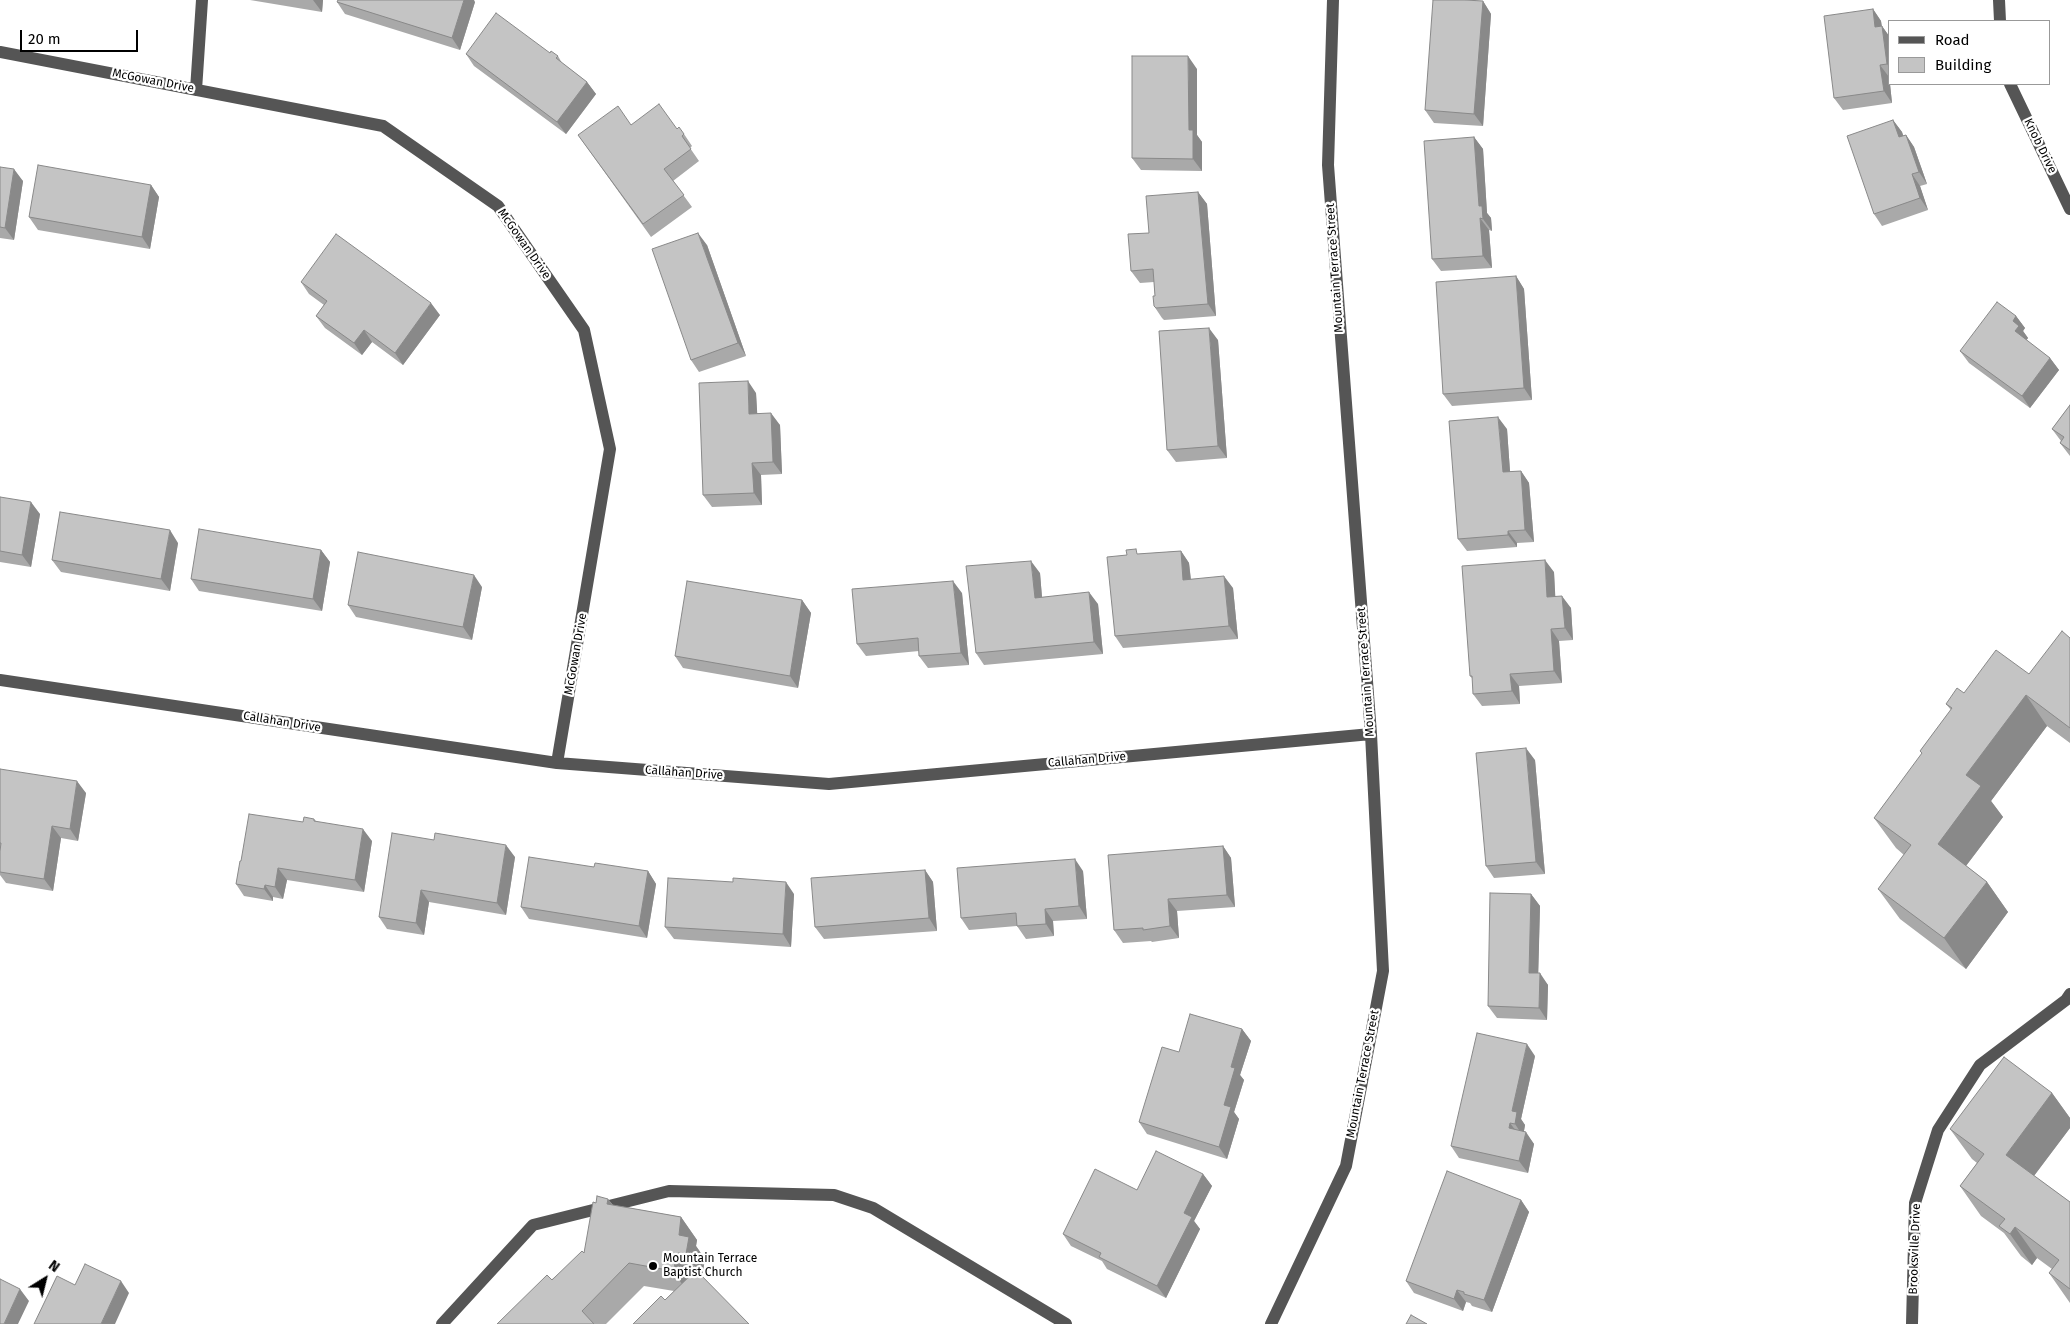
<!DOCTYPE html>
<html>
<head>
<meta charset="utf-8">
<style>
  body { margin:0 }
  #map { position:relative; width:2070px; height:1324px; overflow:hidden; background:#fff; font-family:"Fira Sans",sans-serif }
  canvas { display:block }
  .legend { position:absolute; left:1888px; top:20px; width:162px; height:65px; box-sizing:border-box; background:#fff; border:1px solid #999; margin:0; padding:6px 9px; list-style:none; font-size:15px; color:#000 }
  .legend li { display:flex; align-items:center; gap:10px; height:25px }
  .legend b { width:25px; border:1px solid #999 }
  .north { position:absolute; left:20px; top:1254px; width:50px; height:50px; -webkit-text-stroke:4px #fff; paint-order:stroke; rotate:36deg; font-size:14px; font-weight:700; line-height:20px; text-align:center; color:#000 }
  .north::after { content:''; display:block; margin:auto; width:18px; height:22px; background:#000; clip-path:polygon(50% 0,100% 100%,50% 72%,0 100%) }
  .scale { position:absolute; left:20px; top:30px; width:118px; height:22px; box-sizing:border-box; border:2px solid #000; border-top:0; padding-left:6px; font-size:15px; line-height:18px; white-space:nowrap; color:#000; -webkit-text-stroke:4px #fff; paint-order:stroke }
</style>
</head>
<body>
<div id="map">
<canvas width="2070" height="1324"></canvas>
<ul class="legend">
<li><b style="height:6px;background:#555"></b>Road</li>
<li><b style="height:14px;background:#c4c4c4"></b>Building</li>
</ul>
<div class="north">N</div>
<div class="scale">20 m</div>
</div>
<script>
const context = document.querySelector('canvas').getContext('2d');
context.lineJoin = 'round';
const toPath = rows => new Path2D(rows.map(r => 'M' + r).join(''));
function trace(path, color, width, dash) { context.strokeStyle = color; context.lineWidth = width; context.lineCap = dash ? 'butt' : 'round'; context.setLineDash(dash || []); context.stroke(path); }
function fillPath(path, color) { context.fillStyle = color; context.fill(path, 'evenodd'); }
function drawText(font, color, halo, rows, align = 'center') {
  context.font = font + ' "Fira Sans",sans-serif'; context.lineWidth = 4.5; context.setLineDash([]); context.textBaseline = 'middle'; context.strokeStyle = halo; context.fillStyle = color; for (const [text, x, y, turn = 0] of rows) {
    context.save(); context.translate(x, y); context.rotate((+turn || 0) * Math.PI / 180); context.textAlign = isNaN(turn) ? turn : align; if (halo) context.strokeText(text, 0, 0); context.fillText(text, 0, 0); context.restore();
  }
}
trace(toPath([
  [1999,0,2000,21],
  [0,52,383,126,498,206,584,330,610,449,557,763],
  [2010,84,2070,209],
  [196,90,202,0],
  [0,680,557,763,829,784,1371,734],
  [442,1324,533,1225,669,1191,834,1195,873,1208,1066,1324],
  [1271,1324,1346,1166,1383,971,1371,734,1328,165,1333,0],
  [1912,1324,1915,1203,1938,1130,1980,1065,2066,1000,2070,994]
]), '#555', 12);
fillPath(toPath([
  [250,0,323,0,322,12],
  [1483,1,1491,14,1483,126,1434,123,1425,110],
  [337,2,475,2,460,50,345,14],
  [1873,9,1881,21,1882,26,1889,36,1889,84,1890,84,1892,103,1843,110,1834,98],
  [550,53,558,56,562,63,587,82,596,94,566,134,474,66,466,54],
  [1197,69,1197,135,1202,142,1202,171,1141,170,1132,158],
  [1893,120,1902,132,1903,136,1906,135,1914,147,1927,184,1920,186,1928,210,1882,226,1874,214],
  [631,125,677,129,684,134,692,146,690,148,699,161,673,181,692,207,651,237,578,135],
  [1474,137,1483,149,1487,213,1491,218,1492,231,1489,230,1492,268,1441,271,1432,259],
  [0,167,23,181,14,240,0,238],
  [151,185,159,197,150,249,38,230,29,217],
  [1198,192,1207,204,1216,316,1164,320,1162,318,1154,306,1155,296,1154,282,1140,283,1131,271,1149,233],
  [707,245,746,356,699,372,691,360],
  [1516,276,1524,289,1532,400,1452,406,1443,394],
  [301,282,440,315,403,365,372,342,362,355,325,328,316,316,324,305,309,294],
  [2016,316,2025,328,2023,331,2028,338,2026,340,2050,358,2059,370,2030,408,1969,363,1960,351],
  [1218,340,1227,458,1176,462,1167,450],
  [756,393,757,413,780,425,782,474,761,475,762,505,712,507,703,495],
  [2070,405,2070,456,2060,443,2061,441,2052,429],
  [1507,429,1510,472,1521,471,1529,483,1534,542,1517,543,1517,547,1467,551,1458,539],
  [0,497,40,514,31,567,0,562],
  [178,543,170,591,61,572,52,560],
  [321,550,330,562,322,611,199,591,191,579],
  [1181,551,1189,563,1191,579,1233,588,1238,639,1123,648,1115,636,1139,554],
  [1554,572,1555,597,1571,608,1573,640,1559,641,1562,683,1519,686,1520,704,1482,706,1473,694,1473,679,1470,676],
  [1040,573,1042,597,1098,604,1103,654,984,665,976,653],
  [482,587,472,640,356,617,348,605],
  [962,593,969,665,928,668,919,656,919,651,866,656,857,644],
  [802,600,811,613,798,688,683,668,675,656],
  [2070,638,2070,743,2047,726,1991,801,2003,817,1966,866,1987,882,2008,912,1966,969,1900,919,1878,889,1904,855,1896,848,1874,818,1922,754,1920,751,1951,710,1946,704,1964,693,2029,674],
  [1535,760,1545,874,1494,878,1486,866],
  [0,769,86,793,78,841,61,838,53,891,6,883,0,875],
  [314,819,317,822,372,841,364,892,287,880,283,899,273,897,273,901,244,896,236,884,241,861,303,822],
  [434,840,515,857,506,915,429,902,424,935,387,929,379,917],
  [1223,846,1231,858,1235,907,1177,911,1179,938,1152,942,1151,941,1123,943,1114,930],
  [594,867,648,871,656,884,647,938,529,919,521,907],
  [925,870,933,882,937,931,824,939,815,927],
  [1083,871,1087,919,1053,921,1054,936,1026,939,1017,926,969,930,961,918],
  [794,894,791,947,674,939,665,927],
  [1531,894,1540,906,1538,973,1548,985,1547,1020,1497,1018,1488,1006],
  [1242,1029,1251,1041,1240,1075,1244,1080,1234,1112,1239,1119,1227,1159,1147,1134,1139,1122,1179,1052],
  [1535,1056,1521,1119,1525,1125,1524,1131,1534,1144,1528,1173,1459,1158,1451,1146],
  [2052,1093,2070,1118,2070,1128,2034,1176,2070,1202,2070,1303,2049,1273,2052,1269,2037,1258,2032,1265,2021,1256,2004,1233,1981,1216,1960,1186,1977,1163,1972,1159,1950,1129],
  [1203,1174,1212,1186,1194,1221,1200,1229,1166,1298,1107,1269,1102,1261,1071,1246,1063,1234,1137,1190],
  [608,1199,613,1205,681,1217,697,1240,696,1246,705,1259,702,1276,665,1300,674,1291,644,1286,606,1324,497,1324,584,1253,596,1203],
  [1521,1200,1529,1212,1492,1312,1472,1306,1470,1303,1466,1302,1463,1311,1414,1293,1406,1281]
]), '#a9a9a9');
fillPath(toPath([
  [313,0,323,0,322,12],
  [464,0,474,0,475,2,460,50,452,38],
  [1483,1,1491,14,1483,126,1474,114],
  [1873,9,1881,21,1883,40,1875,27],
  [1882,26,1889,36,1889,67,1887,64],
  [1188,56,1197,69,1197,135,1202,142,1202,171,1193,159,1189,130],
  [1880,65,1889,77,1889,84,1890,84,1892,103,1884,91],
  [587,82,596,94,566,134,557,122],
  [1893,120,1902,132,1908,149,1899,137],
  [1906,135,1914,147,1927,184,1919,172],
  [1474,137,1483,149,1487,213,1491,218,1492,231,1483,219,1479,206],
  [14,169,23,181,14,240,5,228],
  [1912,174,1920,186,1928,210,1920,198],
  [151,185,159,197,150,249,142,237],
  [1198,192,1207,204,1216,316,1208,304],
  [1480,218,1489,230,1492,268,1483,256],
  [698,233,707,245,746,356,738,343],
  [1516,276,1524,289,1532,400,1524,388],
  [431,303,440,315,403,365,395,353],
  [2016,316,2025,328,2023,331,2028,338,2024,344,2015,331,2013,321],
  [1209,328,1218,340,1227,458,1218,446],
  [364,330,372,342,362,355,354,343],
  [2050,358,2059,370,2030,408,2022,396],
  [748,381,756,393,758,426,749,414],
  [771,413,780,425,782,474,773,462],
  [1498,417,1507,429,1511,485,1503,472],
  [752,463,761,475,762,505,754,493],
  [1521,471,1529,483,1534,542,1525,530],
  [31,502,40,514,31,567,22,555],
  [170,530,178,543,170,591,161,579],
  [1508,531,1517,543,1517,547,1508,535],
  [321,550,330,562,322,611,313,599],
  [1181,551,1189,563,1192,592,1183,580],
  [1545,560,1554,572,1556,609,1547,597],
  [1031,561,1040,573,1043,610,1035,598],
  [474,575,482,587,472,640,463,627],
  [1224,576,1233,588,1238,639,1229,626],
  [953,581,962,593,969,665,961,653],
  [1089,592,1098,604,1103,654,1094,642],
  [1562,596,1571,608,1573,640,1565,628],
  [802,600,811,613,798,688,790,676],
  [1551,629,1559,641,1562,683,1554,671],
  [1510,674,1519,686,1520,704,1512,691],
  [2026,695,2047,726,1991,801,2003,817,1959,875,1938,844,1966,775],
  [1526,748,1535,760,1545,874,1536,862],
  [77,781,86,793,78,841,70,829],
  [52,826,61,838,53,891,44,879],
  [363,829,372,841,364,892,355,880],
  [506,845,515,857,506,915,497,903],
  [1223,846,1231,858,1235,907,1227,895],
  [1075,859,1083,871,1087,919,1079,906],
  [278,868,287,880,283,899,275,887],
  [925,870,933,882,937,931,929,918],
  [648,871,656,884,647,938,639,926],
  [786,882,794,894,791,947,783,934],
  [1987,882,2008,912,1966,969,1944,938],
  [265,885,273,897,273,901,264,889],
  [421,890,429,902,424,935,416,923],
  [1531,894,1540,906,1538,985,1529,973],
  [1168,899,1177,911,1179,938,1170,926],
  [1045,909,1053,921,1054,936,1046,924],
  [1540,973,1548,985,1547,1020,1539,1008],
  [1242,1029,1251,1041,1240,1075,1244,1080,1234,1112,1239,1119,1227,1159,1219,1147,1224,1105,1231,1067],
  [1527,1044,1535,1056,1521,1119,1525,1125,1523,1136,1515,1124,1512,1111],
  [2052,1093,2070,1118,2070,1128,2027,1185,2006,1155],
  [1510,1123,1519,1135,1509,1128],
  [1526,1132,1534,1144,1528,1173,1519,1161],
  [1203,1174,1212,1186,1194,1221,1200,1229,1166,1298,1157,1286,1184,1213],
  [608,1199,624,1221,607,1204],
  [1521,1200,1529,1212,1492,1312,1484,1300],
  [681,1217,697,1240,696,1246,705,1259,702,1277,686,1254,679,1235],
  [2015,1227,2037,1258,2032,1265,2010,1234],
  [678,1253,693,1275,689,1294,673,1271],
  [121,1281,129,1293,115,1324,101,1324],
  [20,1289,29,1301,18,1324,4,1324],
  [1457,1290,1466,1302,1463,1311,1454,1299]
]), '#898989');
const building = toPath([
  [338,0,464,0,452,38,337,2,338,0],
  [1433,0,1465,0,1483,1,1474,114,1425,110,1433,0],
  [1873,9,1875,27,1882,26,1887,64,1880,65,1884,91,1834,98,1824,16,1873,9],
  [496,13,550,53,551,51,558,56,556,58,587,82,557,122,466,54,496,13],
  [1132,56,1188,56,1189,130,1193,130,1193,159,1132,158,1132,56],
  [659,104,677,129,679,127,684,134,682,136,691,149,664,169,684,195,643,224,578,135,618,106,631,125,659,104],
  [1893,120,1899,137,1906,135,1919,172,1912,174,1920,198,1874,214,1847,136,1893,120],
  [1474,137,1479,206,1482,206,1483,219,1480,218,1483,256,1432,259,1424,141,1474,137],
  [38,165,151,185,142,237,29,217,38,165],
  [0,167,14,169,5,228,0,227,0,167],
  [1198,192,1208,304,1156,308,1154,306,1153,296,1155,296,1153,269,1131,271,1128,234,1149,233,1146,196,1198,192],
  [698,233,738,343,691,360,652,249,698,233],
  [336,234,431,303,395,353,364,330,354,343,316,316,327,301,301,282,336,234],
  [1516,276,1524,388,1443,394,1436,282,1516,276],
  [1997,302,2016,316,2013,321,2019,326,2015,331,2050,358,2022,396,1960,351,1997,302],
  [1209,328,1218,446,1167,450,1159,331,1209,328],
  [748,381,749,414,771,413,773,462,752,463,754,493,703,495,699,383,748,381],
  [2070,405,2070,450,2060,443,2064,437,2052,429,2070,405],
  [1498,417,1503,472,1521,471,1525,530,1508,531,1508,535,1458,539,1449,421,1498,417],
  [0,497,31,502,22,555,0,551,0,497],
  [60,512,170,530,161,579,52,560,60,512],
  [199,529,321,550,313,599,191,579,199,529],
  [1136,549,1137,554,1181,551,1183,580,1224,576,1229,626,1115,636,1107,557,1127,555,1126,550,1136,549],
  [358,552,474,575,463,627,348,605,358,552],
  [1545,560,1547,597,1562,596,1565,628,1551,629,1554,671,1510,674,1512,691,1473,694,1472,676,1470,676,1462,566,1545,560],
  [1031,561,1035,598,1089,592,1094,642,976,653,966,566,1031,561],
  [687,581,802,600,790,676,675,656,687,581],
  [953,581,961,653,919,656,918,638,857,644,852,589,953,581],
  [2062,631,2070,638,2070,728,2026,695,1966,775,1981,786,1938,844,1987,882,1944,938,1878,889,1911,845,1874,818,1922,753,1920,751,1952,708,1946,704,1957,688,1964,693,1996,650,2029,674,2062,631],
  [1526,748,1536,862,1486,866,1476,753,1526,748],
  [0,769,77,781,70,829,52,826,44,879,0,872,0,851,1,843,0,843,0,769],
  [249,814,303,822,304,817,314,819,314,821,363,829,355,880,278,868,275,887,265,885,264,889,236,884,240,861,241,861,249,814],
  [392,833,434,840,435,833,506,845,497,903,421,890,416,923,379,917,392,833],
  [1223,846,1227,895,1168,899,1170,926,1143,930,1143,928,1114,930,1108,855,1223,846],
  [529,857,594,867,595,863,648,871,639,926,521,907,529,857],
  [1075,859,1079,906,1045,909,1046,924,1017,926,1016,913,961,918,957,868,1075,859],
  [925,870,929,918,815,927,811,878,925,870],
  [668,878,733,882,733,878,786,882,783,934,665,927,668,878],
  [1490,893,1531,894,1529,973,1540,973,1539,1008,1488,1006,1490,893],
  [1190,1014,1242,1029,1231,1067,1235,1068,1224,1105,1231,1107,1219,1147,1139,1122,1162,1047,1179,1052,1190,1014],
  [1477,1033,1527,1044,1512,1111,1517,1112,1515,1124,1510,1123,1509,1128,1526,1132,1519,1161,1451,1146,1477,1033],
  [2004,1057,2052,1093,2006,1155,2070,1202,2070,1289,2049,1273,2059,1260,2015,1227,2010,1234,1999,1226,2005,1219,1960,1186,1984,1154,1950,1129,2004,1057],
  [1156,1151,1203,1174,1184,1213,1192,1217,1157,1286,1099,1257,1101,1253,1063,1234,1095,1169,1137,1190,1156,1151],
  [1447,1171,1521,1200,1484,1300,1464,1294,1464,1292,1457,1290,1454,1299,1406,1281,1447,1171],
  [597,1196,608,1199,607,1204,681,1217,679,1235,689,1237,686,1254,678,1253,673,1271,629,1263,582,1311,594,1324,497,1324,547,1275,552,1280,582,1251,584,1253,593,1202,596,1203,597,1196],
  [85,1264,121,1281,101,1324,34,1324,57,1276,75,1285,85,1264],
  [696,1270,749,1324,633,1324,661,1296,665,1300,696,1270],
  [0,1279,20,1289,4,1324,0,1324,0,1279],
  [1411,1315,1427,1324,1406,1324,1411,1315]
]);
fillPath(building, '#c4c4c4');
trace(building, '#898989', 1);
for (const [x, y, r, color] of [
  [653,1266,5,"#000"]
]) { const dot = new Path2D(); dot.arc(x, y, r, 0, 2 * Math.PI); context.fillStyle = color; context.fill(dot); trace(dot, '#fff', 2); }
drawText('12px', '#000', '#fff', [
  ["McGowan Drive",153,81,11],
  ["Knob Drive",2040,146,64],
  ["McGowan Drive",524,244,55],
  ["Mountain Terrace Street",1335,268,-94],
  ["McGowan Drive",576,654,-80],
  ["Mountain Terrace Street",1366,672,-94],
  ["Callahan Drive",282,722,9],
  ["Callahan Drive",1087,760,-5],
  ["Callahan Drive",684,773,4],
  ["Mountain Terrace Street",1363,1074,-79],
  ["Brooksville Drive",1915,1249,-88]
]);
drawText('12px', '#000', '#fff', [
  ["Mountain Terrace",663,1259],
  ["Baptist Church",663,1273]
], 'left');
</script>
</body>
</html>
